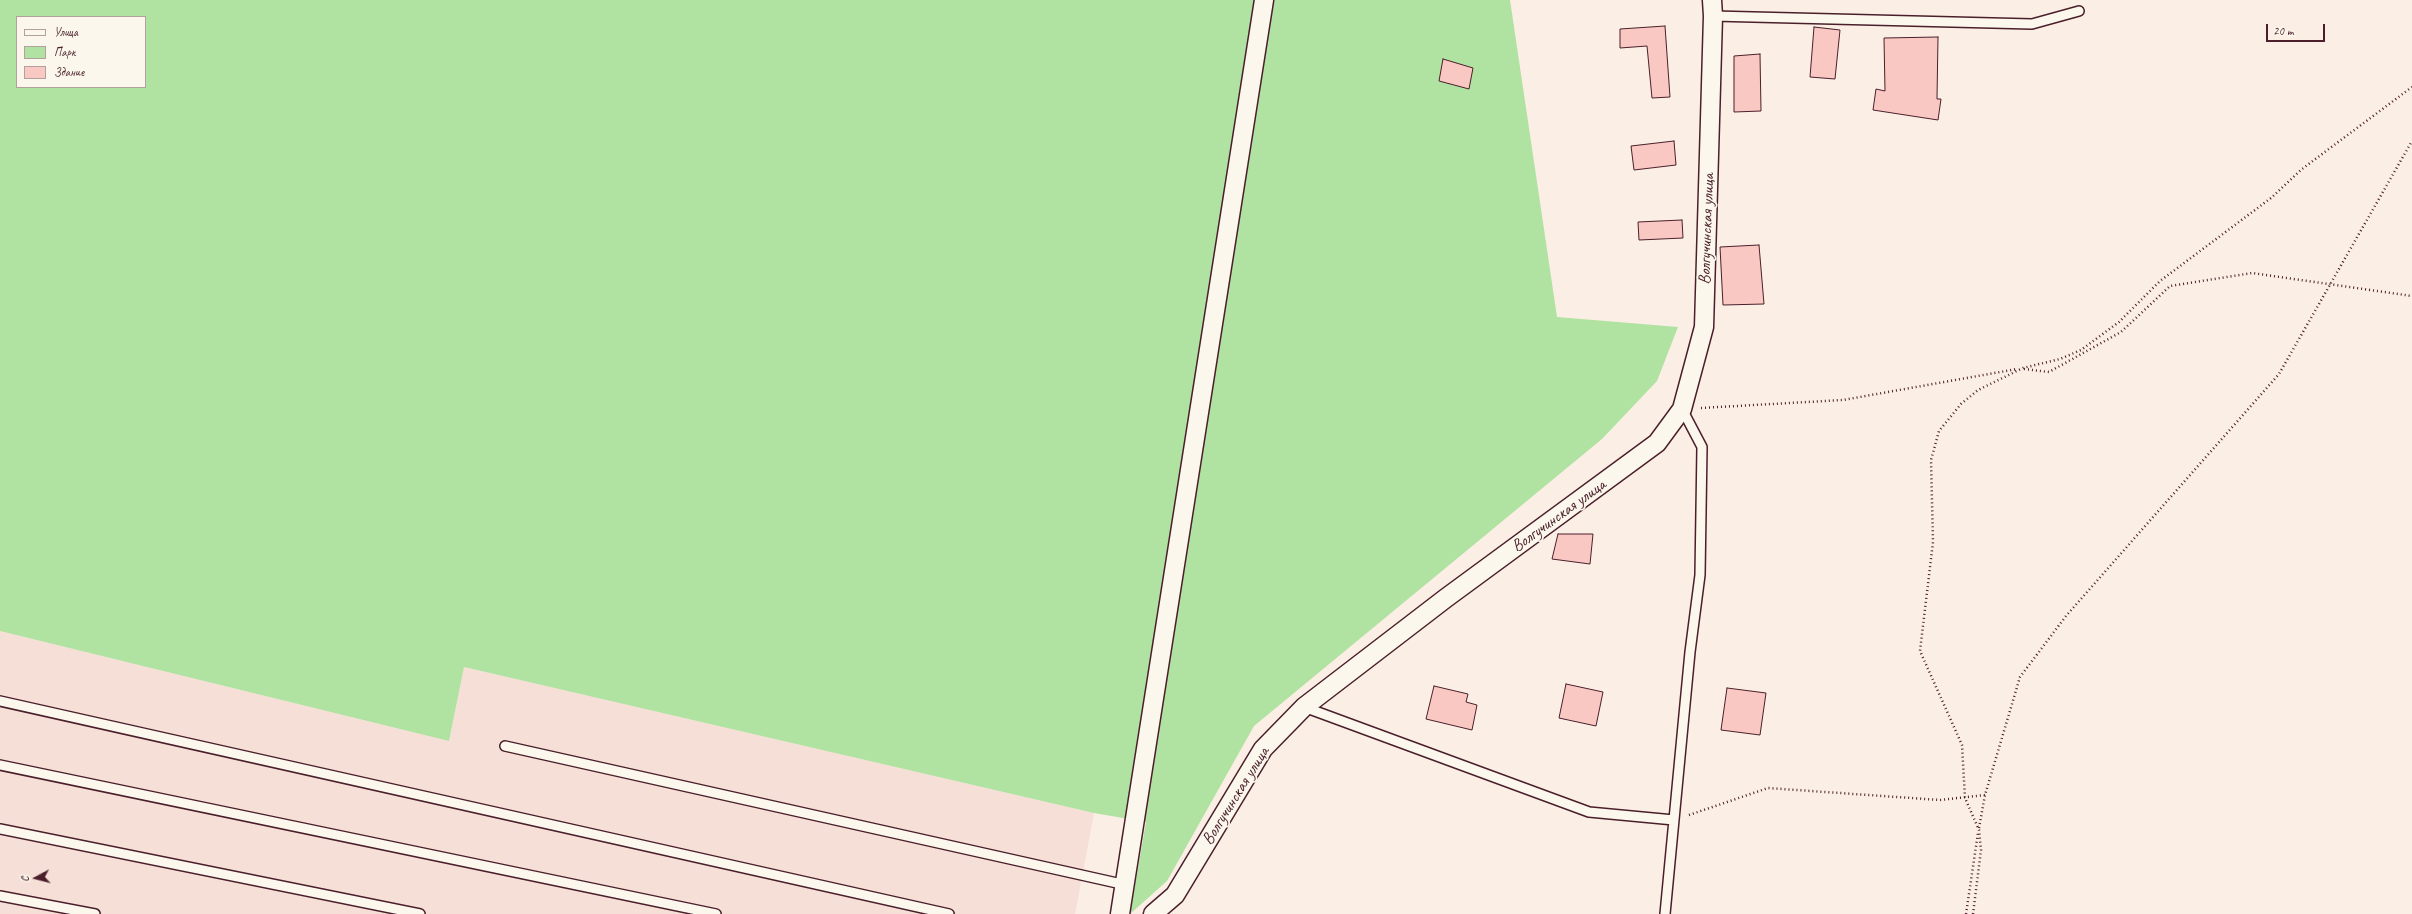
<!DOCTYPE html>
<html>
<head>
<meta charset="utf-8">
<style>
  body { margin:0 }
  #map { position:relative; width:2412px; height:914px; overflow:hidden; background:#fbeee4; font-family:Caveat,sans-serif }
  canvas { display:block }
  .legend { position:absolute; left:16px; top:16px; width:130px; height:72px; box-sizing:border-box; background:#fbf7ec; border:1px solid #b4a19f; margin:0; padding:5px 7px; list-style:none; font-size:12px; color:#4a1f2b }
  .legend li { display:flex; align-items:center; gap:8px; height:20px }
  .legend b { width:20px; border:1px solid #b4a19f }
  .north { position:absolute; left:16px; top:858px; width:40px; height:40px; -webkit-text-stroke:3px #fbf7ec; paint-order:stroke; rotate:263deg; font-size:11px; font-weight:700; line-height:16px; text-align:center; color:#4a1f2b }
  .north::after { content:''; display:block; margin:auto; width:14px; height:18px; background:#4a1f2b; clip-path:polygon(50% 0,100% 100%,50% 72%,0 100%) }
  .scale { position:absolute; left:2266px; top:24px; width:59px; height:18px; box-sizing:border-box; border:2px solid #4a1f2b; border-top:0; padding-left:5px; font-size:12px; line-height:14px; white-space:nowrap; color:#4a1f2b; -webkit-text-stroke:3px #fbf7ec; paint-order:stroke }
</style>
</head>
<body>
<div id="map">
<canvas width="2412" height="914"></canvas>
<ul class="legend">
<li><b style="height:5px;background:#fbf7ec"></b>Улица</li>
<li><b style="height:11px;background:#b0e2a2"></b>Парк</li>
<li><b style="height:11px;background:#f9c8c3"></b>Здание</li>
</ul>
<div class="north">С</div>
<div class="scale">20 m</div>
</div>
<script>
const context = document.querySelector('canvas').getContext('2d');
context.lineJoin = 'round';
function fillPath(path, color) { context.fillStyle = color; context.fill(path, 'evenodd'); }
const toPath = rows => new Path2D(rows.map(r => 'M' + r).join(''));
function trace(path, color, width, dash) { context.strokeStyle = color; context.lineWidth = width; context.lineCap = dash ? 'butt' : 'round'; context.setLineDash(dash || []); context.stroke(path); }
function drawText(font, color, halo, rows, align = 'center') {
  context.font = font + ' Caveat,sans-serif'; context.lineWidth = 3.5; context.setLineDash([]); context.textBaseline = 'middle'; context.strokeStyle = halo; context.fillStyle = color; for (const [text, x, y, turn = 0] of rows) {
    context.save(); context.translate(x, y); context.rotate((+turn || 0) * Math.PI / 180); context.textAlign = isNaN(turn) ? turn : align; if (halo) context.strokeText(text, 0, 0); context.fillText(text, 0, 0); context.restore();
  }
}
fillPath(toPath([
  [0,631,449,741,464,667,1094,813,1075,914,0,914]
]), '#f6dfd6');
fillPath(toPath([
  [0,0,1510,0,1557,317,1678,327,1657,381,1602,439,1254,726,1167,881,1130,914,1146,822,1094,813,464,667,449,741,0,631],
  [17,17,145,17,145,87,17,87]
]), '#b0e2a2');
const building = toPath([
  [1665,26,1670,97,1652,98,1647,46,1620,48,1620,29,1665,26],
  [1814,27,1840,30,1835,79,1810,77,1814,27],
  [1938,37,1937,99,1941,99,1938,120,1873,110,1876,89,1885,91,1884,38,1938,37],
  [1760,54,1761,111,1734,112,1734,56,1760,54],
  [1443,59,1473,68,1469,89,1439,81,1443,59],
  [1674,141,1676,165,1634,170,1631,146,1674,141],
  [1682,220,1683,238,1639,240,1638,222,1682,220],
  [1759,245,1764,304,1723,305,1720,247,1759,245],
  [1558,534,1593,534,1590,564,1552,559,1558,534],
  [1566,684,1603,692,1596,726,1559,718,1566,684],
  [1434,686,1468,694,1466,702,1477,705,1472,730,1426,719,1434,686],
  [1727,688,1766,693,1760,735,1721,730,1727,688]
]);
fillPath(building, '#f9c8c3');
trace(building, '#4a1f2b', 1);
const lane = toPath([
  [1713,16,2032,24,2079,11],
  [0,701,949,914],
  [1304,707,1589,812,1674,820],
  [505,746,1126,885],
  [0,765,716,914],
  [0,829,420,914],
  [0,896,95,914],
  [1665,914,1690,652,1700,575,1702,447,1682,409]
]);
const street = toPath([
  [1120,914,1264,0],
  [1153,914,1175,895,1263,749,1304,707,1446,598,1657,443,1682,409,1704,327,1713,16,1712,0]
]);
trace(lane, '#4a1f2b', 12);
trace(street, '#4a1f2b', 21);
trace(toPath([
  [2024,369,2049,372,2121,332,2170,286,2252,273,2412,296],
  [1701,408,1843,400,2017,369],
  [1689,815,1768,788,1940,800,1985,795],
  [1979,828,1985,795,2020,677,2066,616,2279,374,2412,141],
  [1966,914,1978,833],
  [1973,914,1981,850,1979,830,1965,798,1962,745,1920,651,1933,542,1931,460,1939,431,1961,404,1978,390,2023,368,2060,359,2081,350,2119,322,2160,281,2271,198,2302,169,2412,87]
]), '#4a1f2b', 2.5, [1, 3]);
trace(lane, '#fbf7ec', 9);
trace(street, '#fbf7ec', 18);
drawText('17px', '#4a1f2b', '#fbf7ec', [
  ["Волгучинская улица",1707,229,-88],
  ["Волгучинская улица",1559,516,-36],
  ["Волгучинская улица",1236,796,-58]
]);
</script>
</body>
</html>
